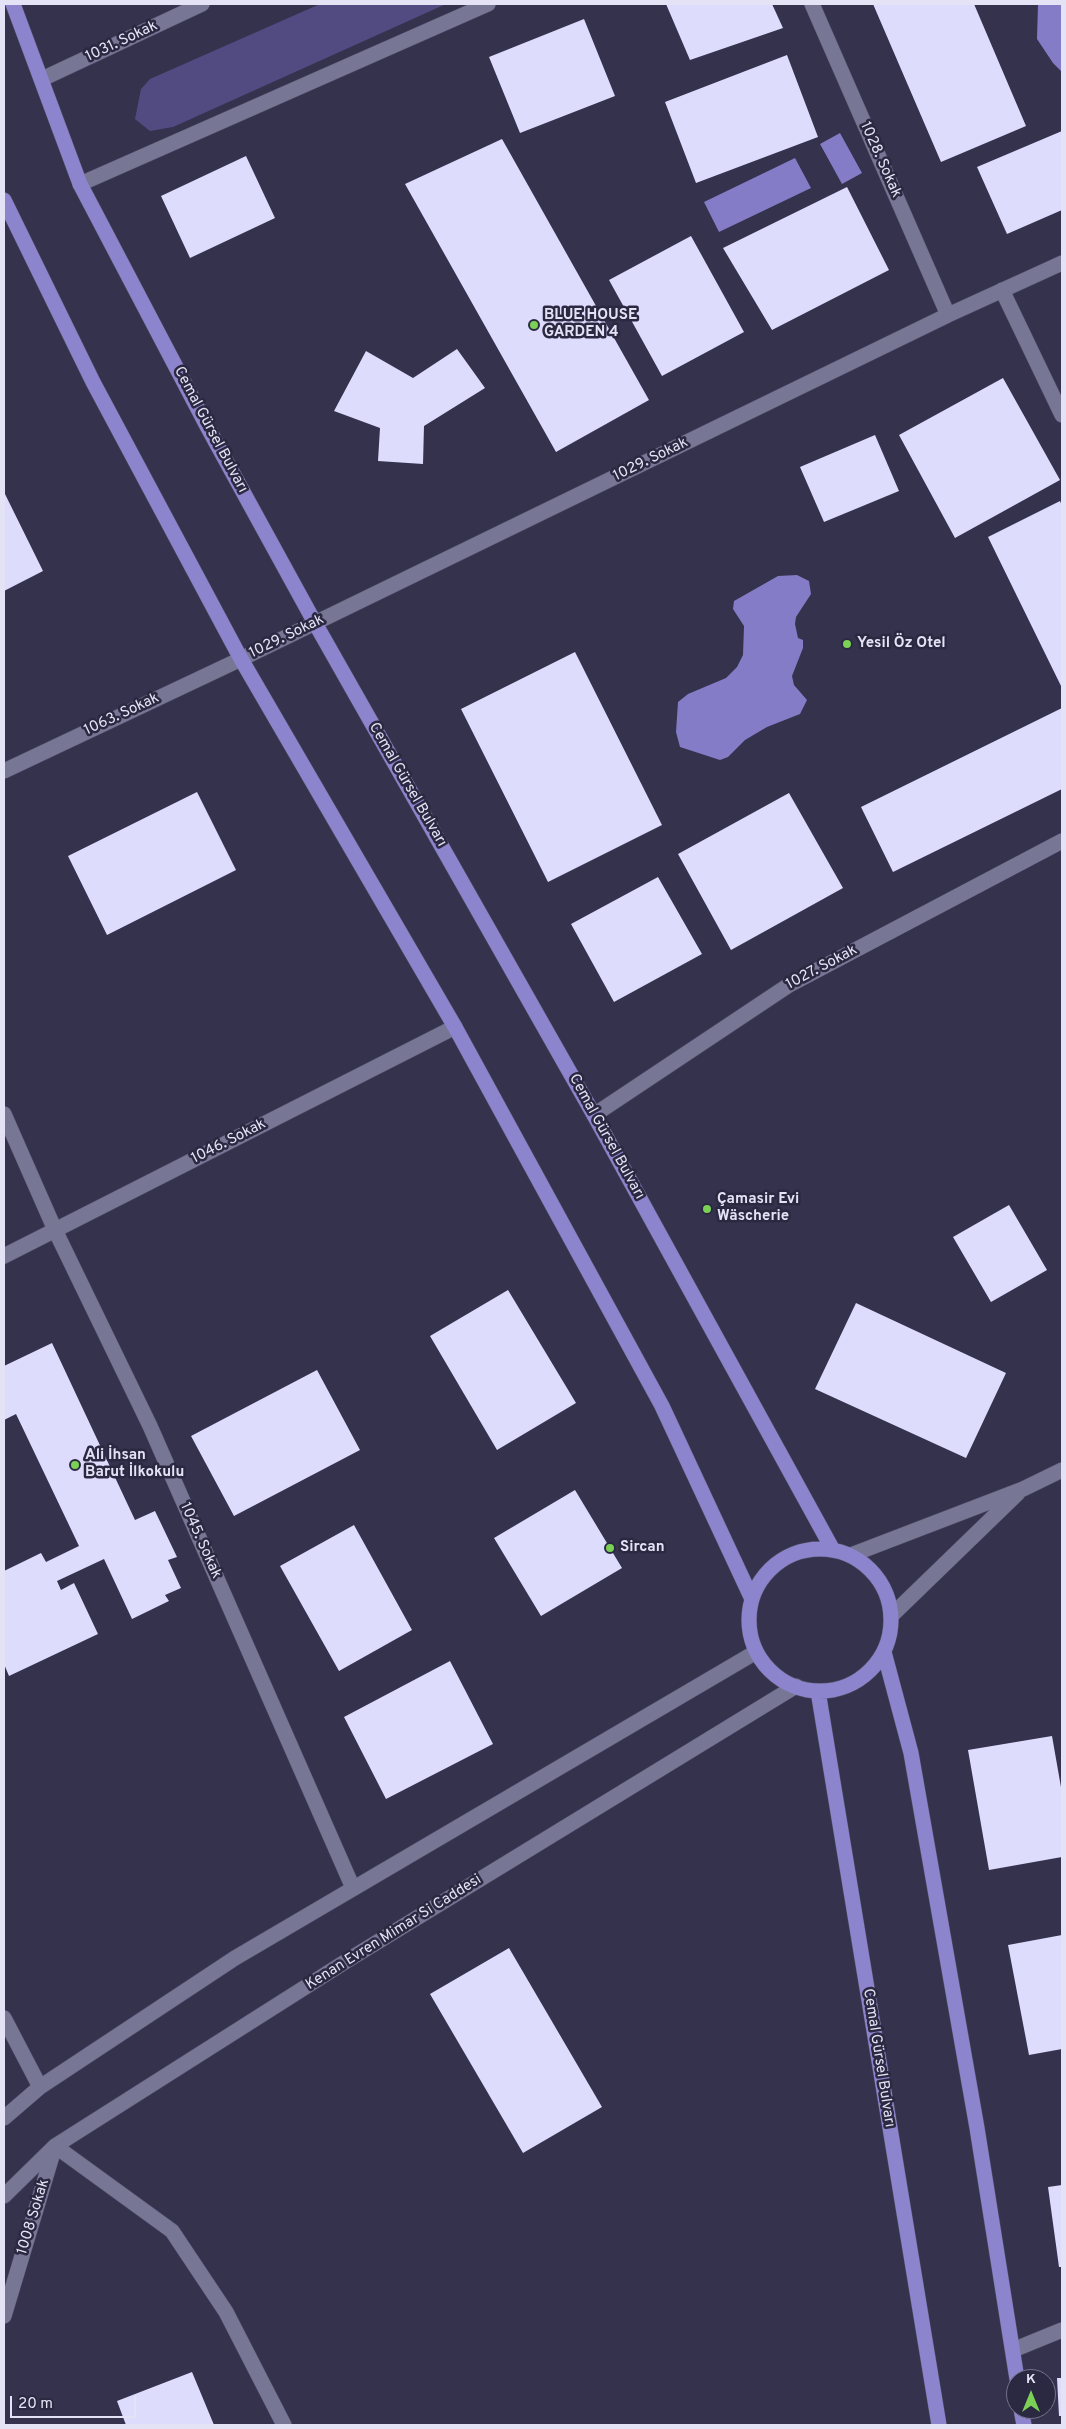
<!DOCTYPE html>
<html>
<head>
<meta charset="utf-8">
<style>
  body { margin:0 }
  #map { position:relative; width:1066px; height:2429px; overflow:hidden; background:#35324d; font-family:Overpass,sans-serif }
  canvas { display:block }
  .frame { position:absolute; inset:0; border:5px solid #e4e3f5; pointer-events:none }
  .north { position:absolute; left:1006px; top:2369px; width:50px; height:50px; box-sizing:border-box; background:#2b2842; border:1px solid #75738a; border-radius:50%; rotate:0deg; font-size:14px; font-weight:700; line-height:20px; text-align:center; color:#e4e3f5 }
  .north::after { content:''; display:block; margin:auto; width:18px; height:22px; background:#7ad156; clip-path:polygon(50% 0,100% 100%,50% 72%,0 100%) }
  .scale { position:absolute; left:10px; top:2396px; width:126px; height:22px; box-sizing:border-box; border:2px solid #e4e3f5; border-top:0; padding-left:6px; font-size:15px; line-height:18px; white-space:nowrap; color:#e4e3f5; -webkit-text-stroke:4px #2b2842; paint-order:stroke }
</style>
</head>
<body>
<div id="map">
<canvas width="1066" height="2429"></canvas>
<div class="frame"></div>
<div class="north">K</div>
<div class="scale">20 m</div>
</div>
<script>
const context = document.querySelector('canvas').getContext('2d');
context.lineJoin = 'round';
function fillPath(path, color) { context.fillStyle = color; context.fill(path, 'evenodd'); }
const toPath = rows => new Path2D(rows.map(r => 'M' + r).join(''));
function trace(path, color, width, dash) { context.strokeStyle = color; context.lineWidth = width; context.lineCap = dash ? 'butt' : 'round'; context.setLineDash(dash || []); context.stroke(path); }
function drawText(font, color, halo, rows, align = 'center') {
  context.font = font + ' Overpass,sans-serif'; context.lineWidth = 5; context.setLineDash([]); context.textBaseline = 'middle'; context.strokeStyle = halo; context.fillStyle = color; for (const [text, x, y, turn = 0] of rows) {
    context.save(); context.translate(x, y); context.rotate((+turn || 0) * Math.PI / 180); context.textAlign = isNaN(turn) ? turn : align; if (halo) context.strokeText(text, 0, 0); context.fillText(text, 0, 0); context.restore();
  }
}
fillPath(toPath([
  [320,4,446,4,173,127,150,131,135,119,141,89,150,79]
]), '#514b82');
fillPath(toPath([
  [1038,4,1062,4,1062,72,1053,63,1037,39],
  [840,133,862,173,842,184,820,144],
  [795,158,811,188,719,232,704,202],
  [797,575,809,581,811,594,796,617,795,624,798,638,803,640,803,648,792,676,794,685,807,700,800,714,767,727,745,740,728,757,720,760,680,747,676,732,678,702,688,694,726,678,737,667,743,655,744,626,733,609,734,601,778,576]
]), '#847cc6');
fillPath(toPath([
  [666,4,772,4,783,28,690,60],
  [873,4,974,4,1026,126,941,162],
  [584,19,615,96,520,133,489,57],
  [787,55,818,137,696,183,665,102],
  [1062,131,1062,210,1007,234,977,167],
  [502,139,649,400,556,452,405,184],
  [246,156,275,218,190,258,161,196],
  [847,187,889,270,772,330,723,248],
  [691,236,744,332,662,376,609,280],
  [457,349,485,388,424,426,423,464,378,461,380,428,334,411,366,351,413,378],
  [1003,378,1060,480,955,538,899,435],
  [875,435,899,491,824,522,800,467],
  [4,492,43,571,4,591],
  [1060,501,1062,506,1062,688,988,537],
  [575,652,662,825,548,882,461,709],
  [1062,708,1062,789,893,872,861,807],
  [197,792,236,870,107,935,68,856],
  [789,793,843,888,731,950,678,854],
  [658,877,702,954,614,1002,571,924],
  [1009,1205,1047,1270,991,1302,953,1237],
  [508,1290,576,1403,497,1450,430,1336],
  [856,1303,1006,1373,966,1458,815,1389],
  [52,1343,135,1520,155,1511,177,1557,168,1560,181,1588,165,1595,169,1601,132,1619,104,1559,57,1581,61,1590,74,1583,98,1634,9,1676,4,1664,4,1571,41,1553,46,1562,79,1546,16,1414,4,1420,4,1366],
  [317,1370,360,1450,234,1516,191,1436],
  [575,1490,622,1568,541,1616,494,1538],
  [354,1525,412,1630,339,1671,280,1566],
  [450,1661,493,1744,386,1799,344,1717],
  [1052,1736,1062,1793,1062,1857,989,1870,968,1750],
  [1062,1935,1062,2049,1029,2055,1008,1945],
  [509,1948,602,2107,523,2153,430,1994],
  [1062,2185,1062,2267,1059,2267,1048,2187],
  [192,2372,214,2425,126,2425,117,2401],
  [1057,2378,1062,2378,1062,2416,1059,2416]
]), '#dedcfd');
const minor = toPath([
  [812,4,948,315],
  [42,79,202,4],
  [80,184,488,4],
  [1002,290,1062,415],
  [4,771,241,659,948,315,1062,263],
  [4,1114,55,1230,150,1426,353,1888],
  [594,1115,789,985,1062,841],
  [4,1256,455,1027],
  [851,1555,1023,1489,1062,1470],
  [891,1616,1018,1493],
  [4,2018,40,2087],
  [4,2118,40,2087,235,1958,756,1652],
  [4,2196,55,2146,348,1960,796,1686],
  [4,2316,55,2146,172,2231,226,2312,284,2425],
  [1013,2350,1062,2330]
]);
const major = toPath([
  [13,4,80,184,208,428,315,623,594,1115,833,1550],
  [4,200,93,382,241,659,455,1027,662,1406,752,1599],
  '749 1620a71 71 0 1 1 142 0a71 71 0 1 1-142 0Z',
  [884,1652,911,1753,977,2128,1017,2379],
  [818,1691,939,2425],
  [1021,2409,1024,2425]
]);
trace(minor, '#504e65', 16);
trace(major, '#504e65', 16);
trace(minor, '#787695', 15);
trace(major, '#8c84cc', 15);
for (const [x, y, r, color] of [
  [534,325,5,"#7ad156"],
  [847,644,5,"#7ad156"],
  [707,1209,5,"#7ad156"],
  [75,1465,5,"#7ad156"],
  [610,1548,5,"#7ad156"]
]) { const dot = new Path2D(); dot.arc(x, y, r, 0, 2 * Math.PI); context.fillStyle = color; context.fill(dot); trace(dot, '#2b2842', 2); }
drawText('15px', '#e4e3f5', '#2b2842', [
  ["1031. Sokak",122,42,-25],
  ["1028. Sokak",880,160,66],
  ["Cemal Gürsel Bulvarı",210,430,62],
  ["1029. Sokak",651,460,-26],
  ["1029. Sokak",287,637,-26],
  ["1063. Sokak",122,715,-25],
  ["Cemal Gürsel Bulvarı",407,785,60],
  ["1027. Sokak",822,968,-28],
  ["Cemal Gürsel Bulvarı",606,1137,61],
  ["1046. Sokak",229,1142,-27],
  ["1045. Sokak",200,1541,66],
  ["Kenan Evren Mimar Si Caddesi",394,1933,-32],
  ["Cemal Gürsel Bulvarı",878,2058,81],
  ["1008 Sokak",34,2217,-73]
]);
drawText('bold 15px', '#e4e3f5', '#2b2842', [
  ["BLUE HOUSE",544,316],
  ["GARDEN 4",544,333],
  ["Yesil Öz Otel",857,644],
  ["Çamasir Evi",717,1200],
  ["Wäscherie",717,1217],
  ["Ali İhsan",85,1456],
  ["Barut İlkokulu",85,1473],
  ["Sircan",620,1548]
], 'left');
</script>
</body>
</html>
